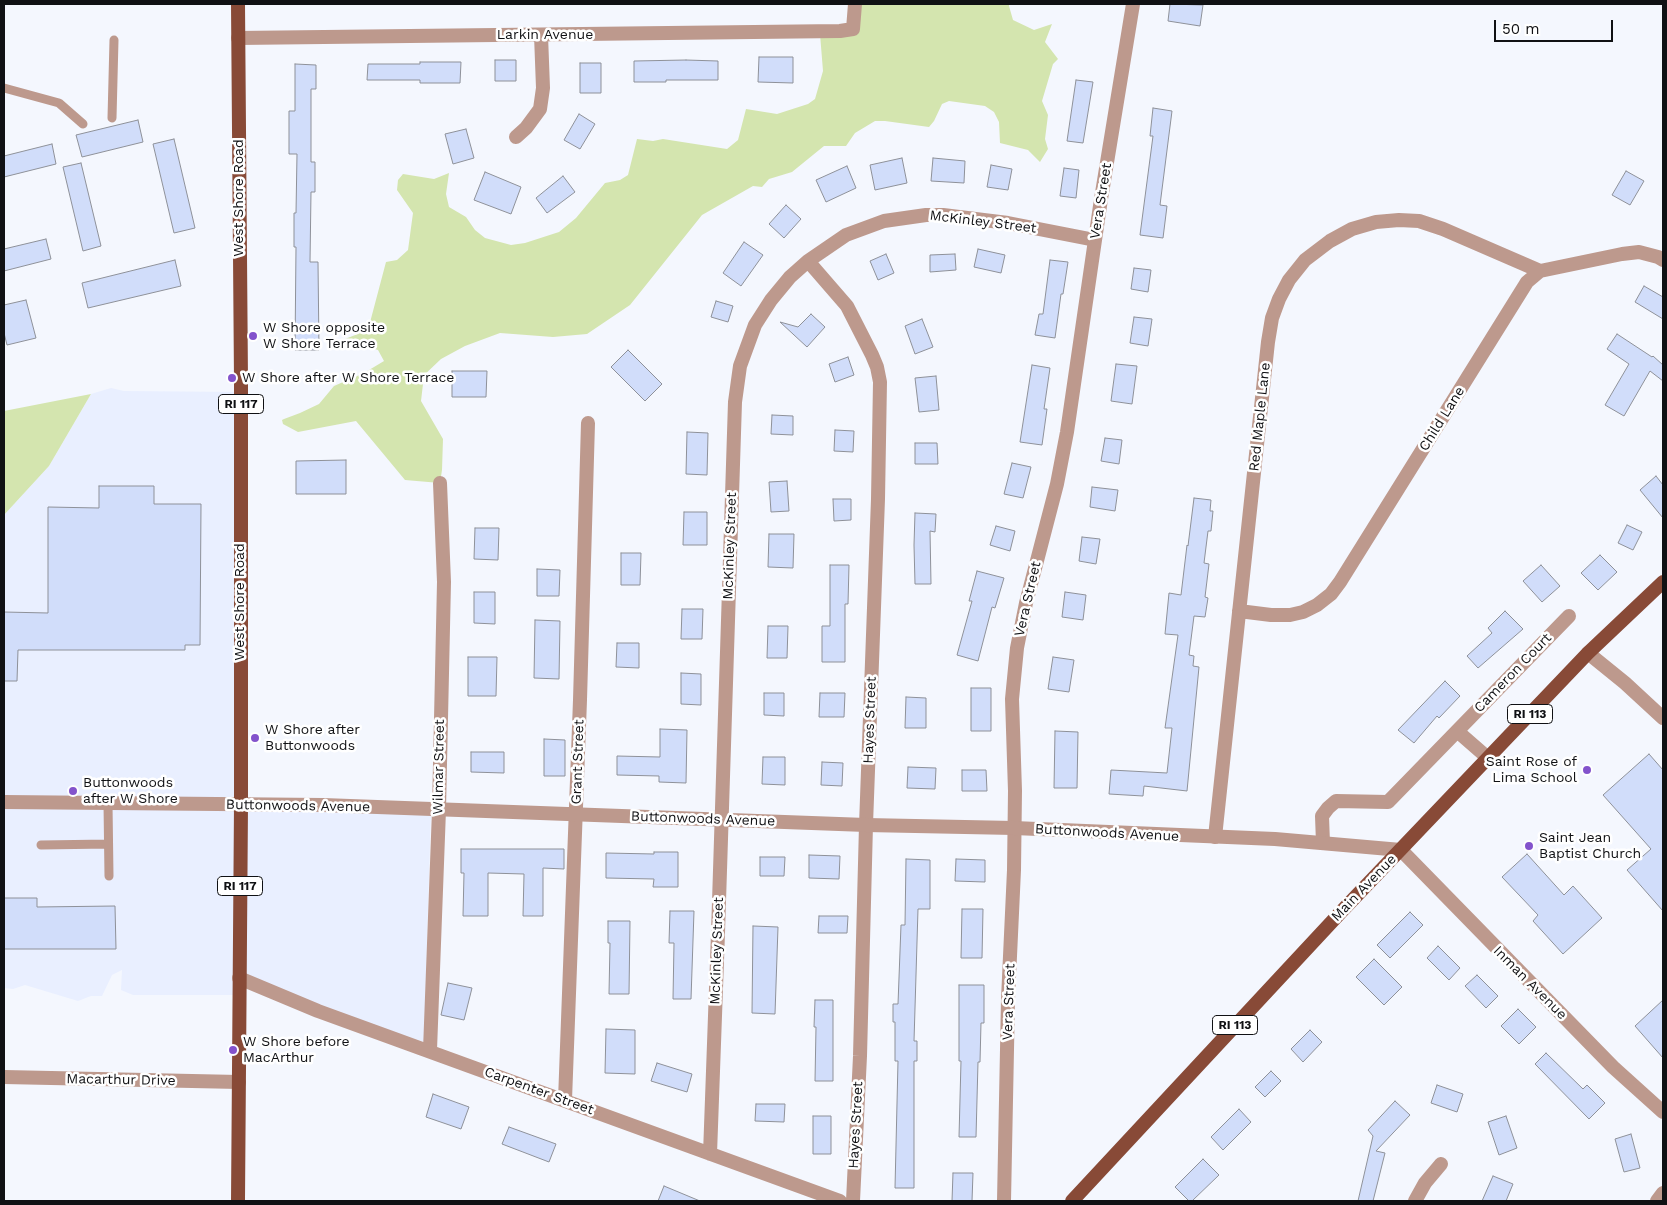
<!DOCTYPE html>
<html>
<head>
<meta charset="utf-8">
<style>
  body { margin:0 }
  #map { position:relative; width:1667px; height:1205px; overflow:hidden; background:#f4f7fe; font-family:"Work Sans",sans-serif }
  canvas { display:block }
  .frame { position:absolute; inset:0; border:5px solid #101114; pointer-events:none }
  .scale { position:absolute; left:1494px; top:20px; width:119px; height:22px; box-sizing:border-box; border:2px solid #101114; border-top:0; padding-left:6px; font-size:15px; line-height:18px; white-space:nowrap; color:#101114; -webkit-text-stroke:4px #fff; paint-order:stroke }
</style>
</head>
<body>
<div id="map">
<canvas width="1667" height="1205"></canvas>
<div class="frame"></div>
<div class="scale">50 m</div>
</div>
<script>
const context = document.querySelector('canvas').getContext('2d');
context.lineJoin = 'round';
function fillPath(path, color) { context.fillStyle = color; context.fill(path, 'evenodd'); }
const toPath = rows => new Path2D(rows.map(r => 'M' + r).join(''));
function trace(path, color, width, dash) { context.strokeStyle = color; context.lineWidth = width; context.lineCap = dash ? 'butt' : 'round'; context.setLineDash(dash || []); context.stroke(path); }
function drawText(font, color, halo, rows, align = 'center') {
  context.font = font + ' "Work Sans",sans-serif'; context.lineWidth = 5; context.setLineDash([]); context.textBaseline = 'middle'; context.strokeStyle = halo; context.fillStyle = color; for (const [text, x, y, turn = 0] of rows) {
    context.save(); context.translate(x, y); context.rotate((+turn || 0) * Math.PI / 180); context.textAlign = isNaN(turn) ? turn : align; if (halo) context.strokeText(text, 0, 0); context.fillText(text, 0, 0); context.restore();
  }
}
fillPath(toPath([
  [111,388,124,391,240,392,244,806,431,810,424,1042,242,982,236,995,133,995,121,990,122,970,112,975,102,996,91,996,78,1001,25,985,13,989,4,988,4,515,49,466,91,394]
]), '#e9efff');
fillPath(toPath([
  [858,4,1009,4,1009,6,1013,20,1034,30,1052,24,1045,42,1058,59,1053,64,1042,101,1048,115,1045,139,1048,149,1040,162,1028,150,1000,143,999,122,994,112,985,106,949,101,942,104,934,121,929,127,885,121,875,121,855,133,846,146,824,146,792,172,769,179,762,187,753,186,702,215,630,305,587,334,553,337,500,333,465,346,441,359,420,379,423,384,421,401,443,439,442,470,440,483,405,480,356,421,298,432,283,424,282,420,284,419,300,413,319,404,334,386,364,373,384,361,378,350,362,345,346,348,345,339,368,330,386,262,397,260,408,250,413,213,397,190,398,180,403,174,434,179,449,173,446,194,449,207,466,217,475,230,485,238,511,245,525,243,559,232,576,218,605,183,620,180,628,175,637,139,653,141,663,139,727,149,738,140,746,109,777,114,808,104,815,99,823,71,820,34,850,30],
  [91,394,49,466,4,515,4,411]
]), '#d4e5af');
const building = toPath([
  [1170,4,1203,5,1200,26,1168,21,1170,4],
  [759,57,793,57,793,83,758,82,759,57],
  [495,60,516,60,516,81,495,81,495,60],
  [686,60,718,61,718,80,666,80,666,82,634,82,634,61,686,60],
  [420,62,461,62,460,83,420,83,420,80,367,80,368,64,420,64,420,62],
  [580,63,601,63,601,93,580,93,580,63],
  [295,64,316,65,316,89,311,89,311,162,315,162,315,192,311,192,310,262,318,262,319,350,295,350,296,247,294,247,294,213,296,213,297,154,289,154,289,111,295,111,295,64],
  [1076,80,1093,82,1083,143,1067,141,1076,80],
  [1153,108,1172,111,1160,205,1167,206,1163,238,1140,235,1153,136,1150,136,1153,108],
  [579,114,595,124,580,149,564,140,579,114],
  [138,120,143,142,82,157,76,135,138,120],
  [466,129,474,158,453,164,445,134,466,129],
  [174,139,195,228,174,233,153,144,174,139],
  [52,144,56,164,4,177,4,156,52,144],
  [902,158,907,183,875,190,870,165,902,158],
  [933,158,965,161,964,183,931,181,933,158],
  [81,163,101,246,83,251,63,167,81,163],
  [991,165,1012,169,1008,190,987,187,991,165],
  [847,166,856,188,826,202,816,180,847,166],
  [1064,168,1079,170,1076,198,1060,196,1064,168],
  [1626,171,1644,181,1630,205,1612,195,1626,171],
  [485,172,521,187,511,214,474,200,485,172],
  [563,176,575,192,547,213,536,198,563,176],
  [786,205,801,219,784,238,769,224,786,205],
  [46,239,51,259,4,271,4,249,46,239],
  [744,242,763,255,741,286,723,273,744,242],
  [978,249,1005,255,1001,273,974,267,978,249],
  [886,254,894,273,878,280,870,261,886,254],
  [955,254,956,270,930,272,930,255,955,254],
  [175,260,181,286,88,308,82,283,175,260],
  [1050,260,1068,262,1063,294,1061,294,1055,338,1035,335,1039,314,1043,314,1050,260],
  [1134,268,1151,270,1148,292,1131,289,1134,268],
  [1644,286,1663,297,1663,319,1635,302,1644,286],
  [26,300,36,338,7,345,4,333,4,305,26,300],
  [716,301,733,306,728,322,711,317,716,301],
  [811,314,825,327,807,347,780,322,798,327,811,314],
  [1134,317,1152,319,1148,346,1130,343,1134,317],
  [922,319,933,347,915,354,905,326,922,319],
  [1617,334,1652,357,1653,356,1663,365,1663,381,1650,371,1624,416,1605,405,1629,364,1607,349,1617,334],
  [628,350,662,384,645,401,611,367,628,350],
  [848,357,854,375,835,382,829,364,848,357],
  [1116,364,1137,366,1132,404,1111,401,1116,364],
  [1032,365,1050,368,1044,409,1047,409,1042,445,1020,442,1032,365],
  [452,371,487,371,486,397,452,397,452,371],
  [936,376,939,410,919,412,915,378,936,376],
  [772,415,793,416,793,435,771,434,772,415],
  [835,430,854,431,853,452,834,451,835,430],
  [687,432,708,433,707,475,686,474,687,432],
  [1105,438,1122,440,1119,464,1101,461,1105,438],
  [915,443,937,443,938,464,915,464,915,443],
  [346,460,346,494,296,494,296,461,346,460],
  [1012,463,1031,467,1023,498,1004,494,1012,463],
  [1656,476,1663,485,1663,518,1640,490,1656,476],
  [787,481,789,511,771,512,769,482,787,481],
  [99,486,154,486,154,504,201,504,200,645,185,645,185,650,18,650,17,681,4,681,4,612,48,613,48,507,99,508,99,486],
  [1092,487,1118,490,1115,511,1090,507,1092,487],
  [1194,498,1211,500,1210,511,1213,511,1211,531,1208,531,1204,563,1209,564,1205,597,1208,598,1205,617,1194,616,1189,655,1194,656,1193,666,1199,667,1187,791,1144,786,1143,796,1109,794,1111,770,1167,773,1172,728,1165,728,1178,635,1165,634,1169,593,1181,595,1187,545,1188,546,1194,498],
  [833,499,851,499,851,520,834,521,833,499],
  [684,512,707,512,707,545,683,545,684,512],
  [915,513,936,514,935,532,930,531,931,584,915,584,914,545,915,513],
  [1627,525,1642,532,1633,550,1618,543,1627,525],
  [996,526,1015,531,1010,551,990,545,996,526],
  [475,528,499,528,498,560,474,559,475,528],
  [769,534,794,534,793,568,768,567,769,534],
  [1082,537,1100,539,1096,564,1079,561,1082,537],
  [621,553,641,553,640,585,621,585,621,553],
  [1600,555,1617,572,1598,590,1581,573,1600,555],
  [830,565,849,565,848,604,845,604,845,662,822,662,822,626,830,626,830,565],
  [1541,565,1560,586,1542,602,1523,581,1541,565],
  [537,569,560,570,559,596,537,596,537,569],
  [977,571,1004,578,995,608,992,607,978,661,957,655,972,601,969,601,977,571],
  [474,592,495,592,495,624,474,623,474,592],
  [1065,592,1086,595,1083,620,1062,617,1065,592],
  [682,609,703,609,702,639,681,639,682,609],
  [1505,611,1523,629,1478,668,1467,656,1492,633,1488,628,1505,611],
  [535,620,560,621,559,679,534,678,535,620],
  [768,626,788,626,787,658,767,658,768,626],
  [617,643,639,643,639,668,616,667,617,643],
  [468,657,497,657,496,696,468,696,468,657],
  [1053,657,1074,660,1069,692,1048,689,1053,657],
  [681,673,701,674,701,705,681,704,681,673],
  [1445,681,1460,696,1439,718,1437,716,1414,743,1398,730,1445,681],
  [971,688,991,688,991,731,971,731,971,688],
  [764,693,784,693,784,716,764,715,764,693],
  [820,693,845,693,844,717,819,717,820,693],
  [906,697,926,698,926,728,905,728,906,697],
  [660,729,687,730,686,783,659,782,659,776,617,775,617,756,660,757,660,729],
  [1055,731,1078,732,1077,788,1054,788,1055,731],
  [544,739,565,740,565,776,544,776,544,739],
  [471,752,504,752,504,773,471,772,471,752],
  [1649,754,1663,770,1663,911,1627,870,1651,849,1603,795,1649,754],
  [763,757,785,757,785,785,762,784,763,757],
  [822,762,843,763,842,786,821,785,822,762],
  [908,767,936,768,935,789,907,788,908,767],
  [962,770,986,770,987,791,962,791,962,770],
  [461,849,564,849,564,869,543,868,543,916,523,916,524,874,488,873,488,916,463,916,464,873,461,873,461,849],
  [654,852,678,852,678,887,653,887,654,879,606,878,606,853,654,854,654,852],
  [1527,854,1564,895,1573,886,1602,918,1563,954,1533,921,1538,915,1502,877,1527,854],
  [809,855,840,856,839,879,809,878,809,855],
  [760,857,785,857,784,876,760,876,760,857],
  [906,859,930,860,930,909,918,909,914,1041,917,1041,917,1061,914,1061,914,1188,895,1188,898,1061,895,1061,895,1022,893,1022,893,1004,898,1004,901,925,905,925,906,859],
  [956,859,985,860,985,882,955,881,956,859],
  [4,898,37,898,37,907,115,906,116,949,4,949,4,898],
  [962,909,983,909,982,958,961,958,962,909],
  [670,911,694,911,691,999,673,999,674,943,669,943,670,911],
  [1410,912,1423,925,1390,958,1377,945,1410,912],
  [819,916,848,916,847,933,818,933,819,916],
  [608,921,630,921,629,994,609,994,610,943,608,943,608,921],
  [753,926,778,927,775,1014,752,1013,753,926],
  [1438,946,1460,968,1449,980,1427,958,1438,946],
  [1374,959,1402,987,1384,1005,1356,977,1374,959],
  [1477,975,1498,996,1486,1008,1465,986,1477,975],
  [448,983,472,988,464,1020,441,1015,448,983],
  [959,985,984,985,984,1023,981,1023,980,1062,978,1062,976,1137,959,1137,961,1061,959,1061,959,985],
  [815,1000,833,1000,833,1081,815,1081,816,1027,814,1027,815,1000],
  [1663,1000,1663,1058,1635,1026,1663,1000],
  [1518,1009,1536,1027,1519,1044,1501,1026,1518,1009],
  [606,1029,635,1030,635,1074,605,1073,606,1029],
  [1310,1030,1322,1042,1303,1062,1291,1049,1310,1030],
  [1546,1053,1583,1089,1587,1085,1605,1103,1589,1119,1535,1064,1546,1053],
  [657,1063,692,1074,687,1092,651,1081,657,1063],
  [1271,1071,1281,1081,1265,1097,1255,1087,1271,1071],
  [1437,1085,1463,1094,1457,1112,1431,1103,1437,1085],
  [433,1094,469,1107,461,1129,426,1117,433,1094],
  [1395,1101,1410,1115,1376,1151,1385,1153,1373,1201,1358,1201,1373,1136,1368,1130,1395,1101],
  [756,1104,785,1104,784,1122,755,1121,756,1104],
  [1239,1109,1251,1122,1223,1150,1211,1137,1239,1109],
  [813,1116,831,1116,831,1154,813,1154,813,1116],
  [1506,1116,1517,1148,1499,1155,1488,1122,1506,1116],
  [509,1127,556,1144,549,1162,502,1144,509,1127],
  [1631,1134,1640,1168,1624,1172,1615,1139,1631,1134],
  [1203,1159,1219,1175,1192,1201,1189,1201,1175,1187,1203,1159],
  [953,1173,973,1173,972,1201,952,1201,953,1173],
  [1493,1176,1513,1184,1506,1201,1482,1201,1493,1176],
  [664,1186,700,1201,658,1201,664,1186]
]);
fillPath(building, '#d1ddfa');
trace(building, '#8e9199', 1);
trace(toPath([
  [4,88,59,103,83,124],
  [112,118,114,40],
  [108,804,109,876],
  [41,845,108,844]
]), '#bd998d', 9);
trace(toPath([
  [238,38,840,31,853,29,855,4],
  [516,137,526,128,540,109,543,88,541,35],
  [808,261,847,306,872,355,877,367,880,382,878,499,866,825,860,1056,853,1201],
  [1239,611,1271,615,1290,615,1303,612,1317,605,1331,594,1340,582,1527,282,1540,271,1622,254,1639,252,1658,257,1663,260],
  [1588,653,1625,683,1663,718],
  [1457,731,1488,758],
  [1215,837,1268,342,1272,318,1279,299,1289,280,1305,260,1330,241,1352,229,1376,222,1399,220,1419,221,1443,229,1540,271],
  [1323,843,1322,816,1328,808,1336,801,1388,802,1569,616],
  [1401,850,1613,1067,1663,1112],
  [239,978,318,1011,840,1201],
  [430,1050,439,810,444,582,440,483],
  [4,1077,239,1082],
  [565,1100,580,700,588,423],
  [710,1154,718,933,735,402,740,366,755,325,771,300,790,277,808,261,846,235,884,221,926,215,943,215,1008,223,1095,240],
  [1004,1201,1008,999,1014,870,1015,791,1012,699,1017,648,1026,603,1057,484,1067,432,1101,199,1133,4],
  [1415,1201,1425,1183,1441,1164],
  [1657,1201,1663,1193]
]), '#bd998d', 14);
trace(toPath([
  [4,802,323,805,866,825,1014,828,1275,839,1401,850]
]), '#bd998d', 14);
trace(toPath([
  [238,4,241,381,241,805,238,1201],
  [1072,1201,1340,913,1588,653,1663,582]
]), '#884a37', 14);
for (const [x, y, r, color] of [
  [253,336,5,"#8353cc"],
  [232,378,5,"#8353cc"],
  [255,738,5,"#8353cc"],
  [1587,770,5,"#8353cc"],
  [73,791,5,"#8353cc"],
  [1529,846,5,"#8353cc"],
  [233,1050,5,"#8353cc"]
]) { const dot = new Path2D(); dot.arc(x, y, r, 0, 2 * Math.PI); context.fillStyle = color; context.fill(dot); trace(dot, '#fff', 2); }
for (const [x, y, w] of [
  [241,404,45],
  [1530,714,45],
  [240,886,45],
  [1235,1025,45]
]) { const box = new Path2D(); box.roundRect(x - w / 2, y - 9.5, w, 19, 4); context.fillStyle = '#fff'; context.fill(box); trace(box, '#101114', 1); }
drawText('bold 12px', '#101114', null, [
  ["RI 117",241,404],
  ["RI 113",1530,714],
  ["RI 117",240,886],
  ["RI 113",1235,1025]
]);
drawText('14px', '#101114', '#fff', [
  ["Larkin Avenue",545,35],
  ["West Shore Road",239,198,-90],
  ["Vera Street",1101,201,-81],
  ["McKinley Street",983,222,7],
  ["Red Maple Lane",1260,417,-84],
  ["Child Lane",1442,419,-58],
  ["McKinley Street",730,546,-88],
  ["Vera Street",1028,599,-77],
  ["West Shore Road",240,602,-90],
  ["Cameron Court",1513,673,-46],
  ["Hayes Street",870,720,-88],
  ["Grant Street",578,762,-88],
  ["Wilmar Street",439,767,-89],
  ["Buttonwoods Avenue",298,806,1],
  ["Buttonwoods Avenue",703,819,2],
  ["Buttonwoods Avenue",1107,833,3],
  ["Main Avenue",1364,888,-46],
  ["McKinley Street",717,951,-88],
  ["Inman Avenue",1530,983,45],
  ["Vera Street",1009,1002,-88],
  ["Macarthur Drive",121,1080,1],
  ["Carpenter Street",539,1091,20],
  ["Hayes Street",856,1125,-87]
]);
drawText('14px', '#101114', '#fff', [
  ["W Shore opposite",263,328],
  ["W Shore Terrace",263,344],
  ["W Shore after W Shore Terrace",242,378],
  ["W Shore after",265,730],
  ["Buttonwoods",265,746],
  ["Saint Rose of",1577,762,"right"],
  ["Lima School",1577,778,"right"],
  ["Buttonwoods",83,783],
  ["after W Shore",83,799],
  ["Saint Jean",1539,838],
  ["Baptist Church",1539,854],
  ["W Shore before",243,1042],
  ["MacArthur",243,1058]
], 'left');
</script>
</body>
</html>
